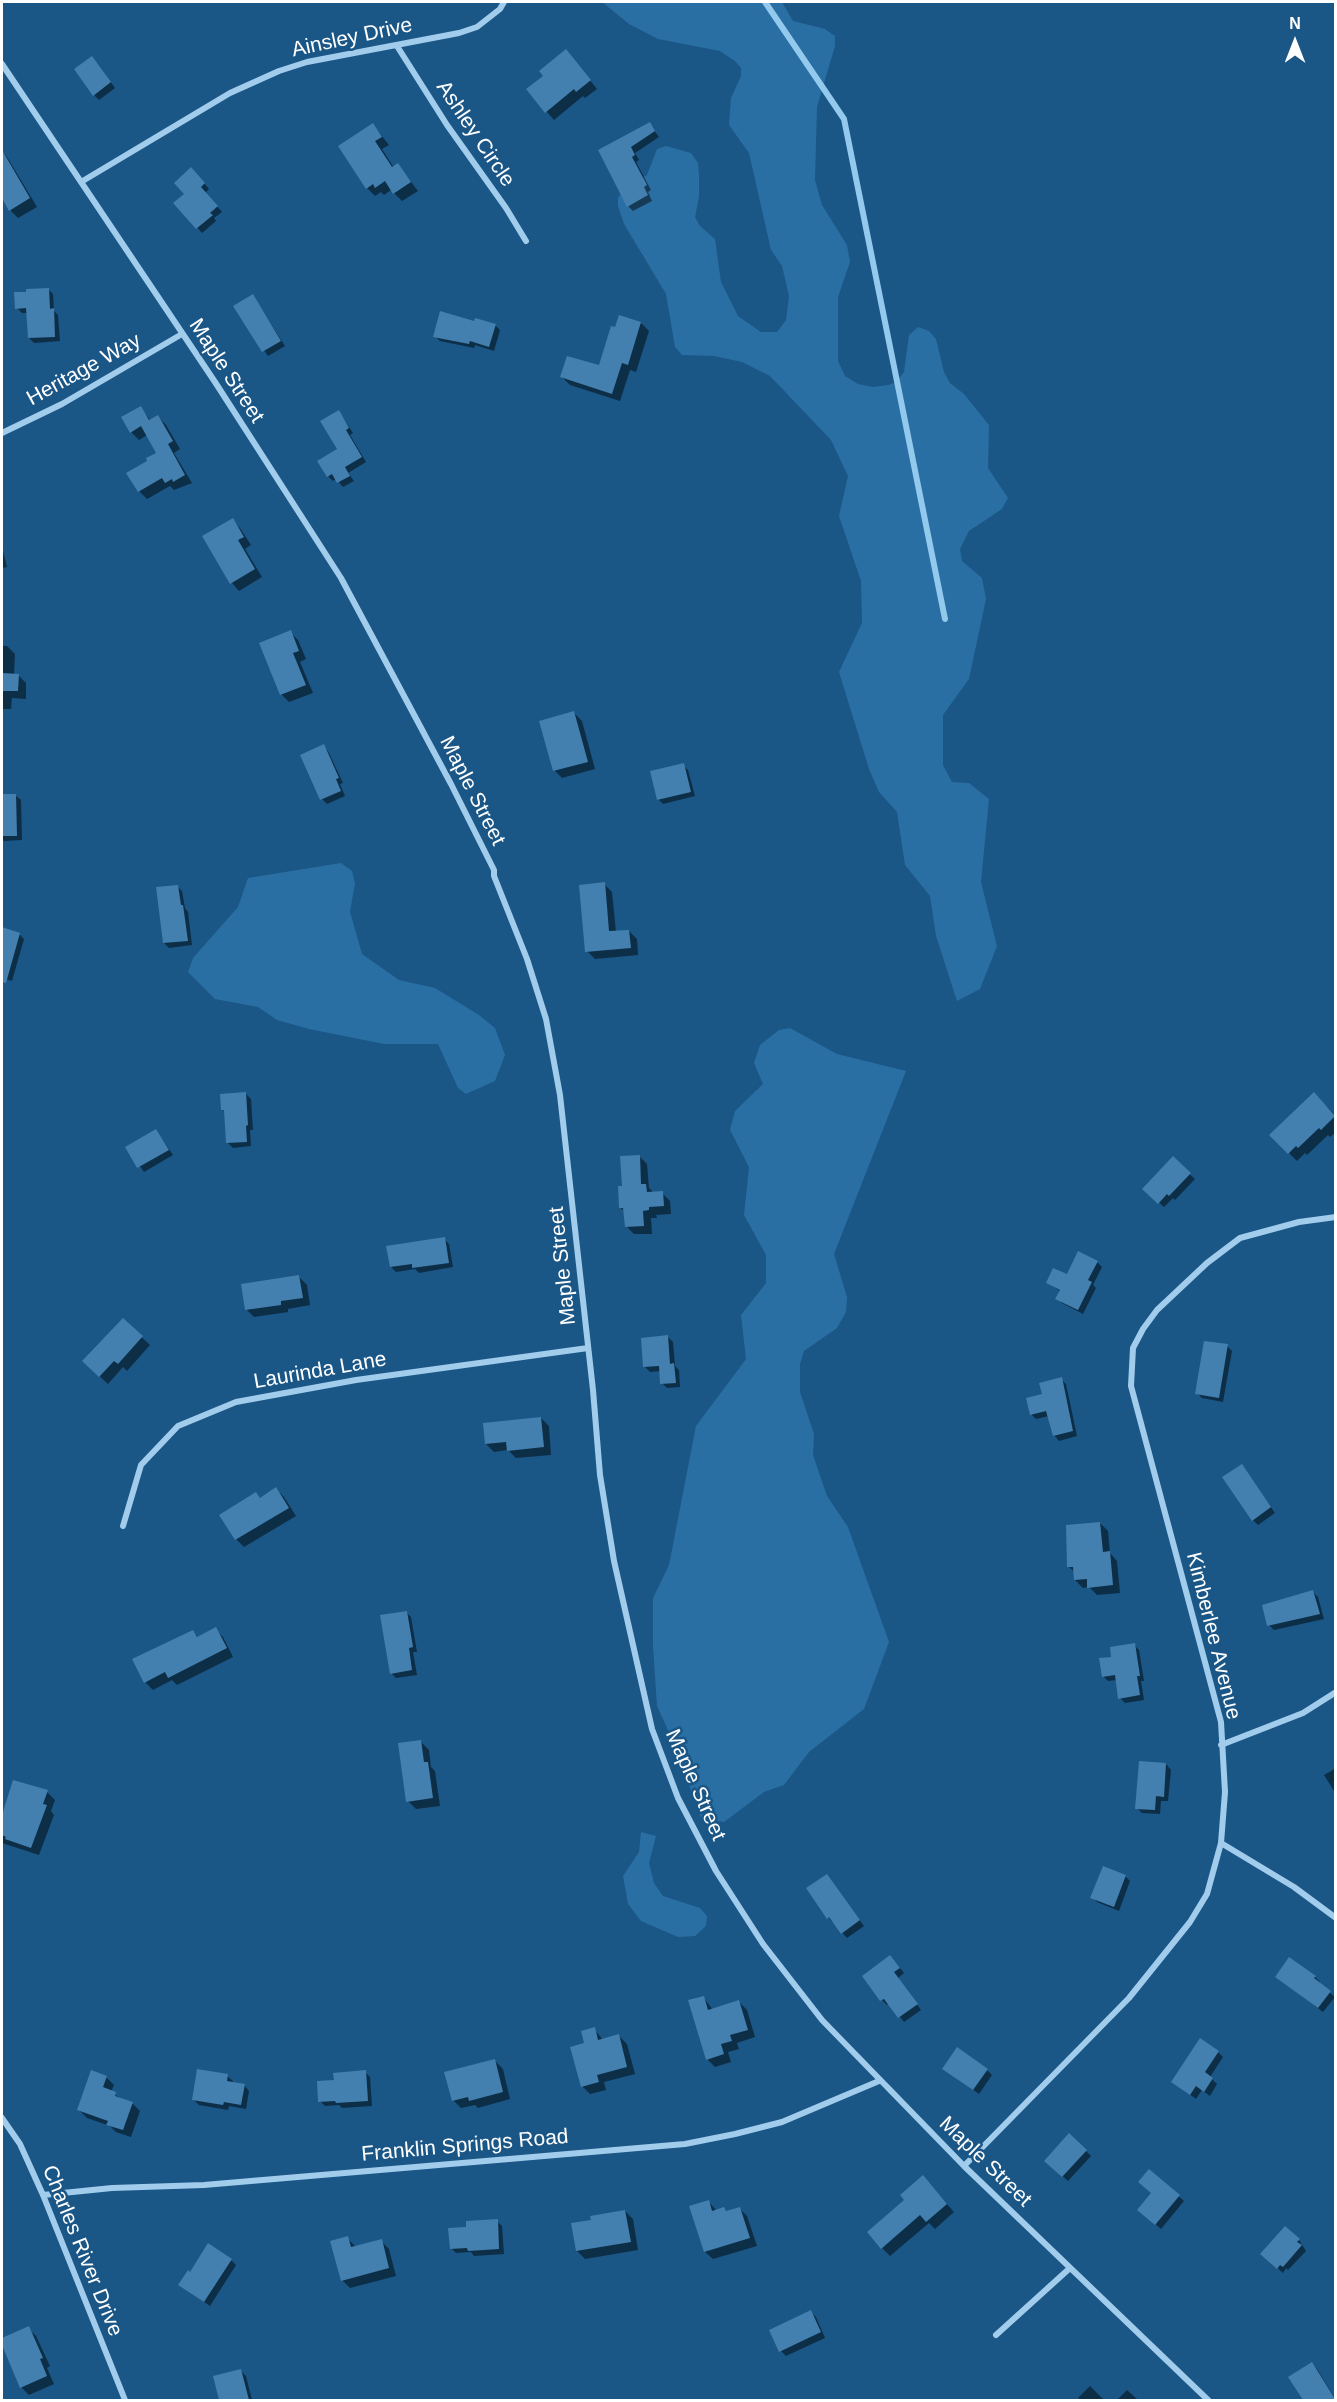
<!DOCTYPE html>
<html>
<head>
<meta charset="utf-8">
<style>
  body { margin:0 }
  #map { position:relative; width:1337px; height:2402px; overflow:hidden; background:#1a5686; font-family:Helvetica,sans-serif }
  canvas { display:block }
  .frame { position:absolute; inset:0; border:3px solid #fff; pointer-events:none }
  .north { position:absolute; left:1265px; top:12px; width:60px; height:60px; -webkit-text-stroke:4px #1a5686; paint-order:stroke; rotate:0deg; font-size:16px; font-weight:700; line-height:24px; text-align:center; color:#fff }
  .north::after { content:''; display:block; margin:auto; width:21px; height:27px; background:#fff; clip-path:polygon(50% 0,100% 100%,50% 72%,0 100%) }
</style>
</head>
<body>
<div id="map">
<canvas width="1337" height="2402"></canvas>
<div class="frame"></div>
<div class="north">N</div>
</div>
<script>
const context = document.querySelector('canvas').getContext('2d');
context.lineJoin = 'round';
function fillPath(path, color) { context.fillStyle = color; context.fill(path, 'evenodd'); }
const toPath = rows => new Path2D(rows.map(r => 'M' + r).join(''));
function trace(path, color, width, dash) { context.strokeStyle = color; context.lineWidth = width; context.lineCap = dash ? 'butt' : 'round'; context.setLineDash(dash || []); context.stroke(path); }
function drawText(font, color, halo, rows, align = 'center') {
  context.font = font + ' Helvetica,sans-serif'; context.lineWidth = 5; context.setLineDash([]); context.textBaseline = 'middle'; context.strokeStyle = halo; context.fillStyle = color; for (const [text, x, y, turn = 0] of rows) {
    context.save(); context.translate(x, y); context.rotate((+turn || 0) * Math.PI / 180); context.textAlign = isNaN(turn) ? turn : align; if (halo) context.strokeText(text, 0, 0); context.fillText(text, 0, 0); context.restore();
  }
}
fillPath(toPath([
  [602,2,782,2,793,21,825,29,835,36,835,46,817,107,815,180,822,205,847,245,850,262,838,297,838,361,845,376,858,384,873,387,888,385,896,382,904,372,909,335,918,327,929,331,936,339,944,372,950,383,964,394,989,425,988,468,1008,498,1002,509,969,531,960,549,962,561,982,578,986,599,969,679,943,715,943,765,952,782,969,783,989,799,981,882,997,946,980,989,957,1001,936,936,930,896,905,865,897,812,879,792,869,769,839,672,862,623,861,581,839,516,848,476,831,440,770,376,742,362,714,356,682,355,675,347,666,294,624,224,618,206,618,198,624,188,647,175,657,149,666,146,691,153,698,163,699,176,699,197,695,217,700,226,715,239,721,282,738,316,761,332,777,332,786,320,789,296,782,266,771,250,749,153,729,125,731,98,741,76,741,68,735,61,720,51,658,39,629,24],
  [341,863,352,871,355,883,350,912,362,954,399,980,435,988,479,1015,495,1028,505,1055,495,1081,466,1094,458,1088,438,1044,384,1044,309,1029,277,1020,258,1007,215,999,188,972,193,958,238,907,248,878],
  [790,1028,837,1054,906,1071,834,1254,847,1297,846,1312,837,1328,804,1351,800,1364,800,1392,814,1434,813,1455,827,1496,848,1527,889,1642,864,1709,809,1752,784,1785,764,1792,724,1822,701,1818,673,1741,657,1706,653,1646,653,1598,669,1565,696,1426,746,1359,741,1315,766,1283,766,1255,744,1215,749,1167,730,1130,735,1111,763,1084,754,1063,760,1045,779,1030],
  [641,1832,656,1836,649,1863,654,1883,663,1896,700,1908,707,1916,706,1926,695,1936,678,1937,641,1921,628,1904,623,1876,639,1852]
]), '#2a6fa3');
fillPath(toPath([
  [573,59,597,89,585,98,583,96,554,120,528,90,545,76],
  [97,63,115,88,99,100,94,95],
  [649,124,659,137,635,153,639,160,636,162,651,190,648,192,652,201,633,211,628,206,600,150],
  [373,125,389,145,382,149,394,168,398,165,418,191,402,201,391,190,384,195,381,192,375,196,367,188],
  [2,151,7,157,37,207,18,218,10,210,2,195],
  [196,174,209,189,205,193,222,212,214,218,216,221,202,233,176,203,186,194],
  [48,289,53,294,54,311,58,315,60,341,34,343,29,338,28,313,22,313,17,308],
  [253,296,285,346,268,356,235,307],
  [475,323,495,325,500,330,494,351,475,345,474,348,440,341,435,336],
  [641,323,649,331,636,372,630,370,620,401,570,385,562,377,600,367],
  [141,408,151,421,158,417,166,425,180,449,174,453,192,483,174,490,170,486,147,499,139,491,149,462,158,453,147,435,139,440,131,432],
  [339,412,353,433,350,435,366,462,348,473,354,481,343,487,336,479,333,481,328,476,339,449],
  [232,520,240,528,251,545,245,549,262,577,239,591,232,583],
  [2,547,7,567,2,568],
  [290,632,298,640,306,659,300,662,313,693,289,702,281,694],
  [2,646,7,646,15,654,14,675,18,675,26,683,26,699,12,698,11,709,2,709],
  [574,713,582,721,595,769,562,778,554,770],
  [323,746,328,751,343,783,340,784,345,796,327,804,322,799,302,756],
  [683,765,688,770,695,796,663,804,658,799],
  [15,795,21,800,22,840,4,841,2,839,2,796],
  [604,884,612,892,616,932,629,931,637,939,638,955,595,959,587,951],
  [177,886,182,891,185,908,188,912,192,945,169,948,164,943],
  [2,929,19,934,24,939,12,981,2,978],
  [246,1094,251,1099,253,1130,250,1130,251,1146,233,1148,228,1143,226,1113,223,1110],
  [1314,1094,1336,1116,1336,1132,1330,1137,1328,1135,1307,1155,1305,1153,1297,1161,1271,1135],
  [156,1130,173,1155,144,1172,127,1147],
  [639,1156,647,1164,649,1188,654,1193,662,1193,670,1201,671,1214,656,1215,657,1218,651,1218,652,1234,634,1234,626,1226,625,1212,621,1208],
  [1173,1159,1195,1179,1175,1200,1173,1198,1164,1207,1144,1189],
  [444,1239,449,1244,453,1267,419,1273,415,1269,396,1272,391,1267],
  [1097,1262,1102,1267,1093,1285,1096,1288,1083,1314,1062,1303,1057,1298,1060,1291,1048,1283,1068,1276],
  [299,1277,307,1285,310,1305,288,1309,288,1312,254,1317,246,1309],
  [123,1320,150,1345,127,1371,123,1367,108,1384,92,1369],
  [668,1337,673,1342,675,1366,679,1370,680,1387,667,1388,662,1383,661,1371,650,1372,645,1367],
  [1227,1346,1232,1351,1223,1402,1202,1398,1197,1393],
  [1061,1379,1066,1384,1077,1436,1059,1441,1054,1435,1049,1416,1036,1419,1031,1414,1044,1395],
  [541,1418,549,1426,551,1455,516,1458,508,1450,494,1452,486,1444],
  [1242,1466,1275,1513,1258,1525,1253,1520],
  [276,1489,284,1497,296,1516,244,1547,236,1539,221,1515,261,1499],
  [1100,1523,1108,1531,1110,1553,1117,1561,1120,1593,1097,1595,1089,1587,1083,1588,1075,1580,1075,1572,1068,1566],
  [1313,1592,1318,1597,1324,1619,1274,1630,1269,1625],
  [406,1612,411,1617,417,1652,413,1652,417,1675,396,1678,391,1673],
  [215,1629,223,1637,233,1657,177,1685,172,1680,153,1690,145,1682,193,1632,199,1638],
  [1134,1645,1139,1650,1144,1681,1141,1681,1144,1700,1125,1703,1120,1698,1117,1680,1108,1681,1103,1676,1113,1658],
  [421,1742,429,1750,431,1767,435,1771,440,1806,416,1809,408,1801],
  [1166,1764,1171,1770,1168,1801,1161,1801,1160,1814,1142,1813,1137,1808],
  [1336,1768,1336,1794,1324,1775],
  [47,1792,55,1800,51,1811,54,1815,39,1855,2,1843,2,1817],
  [827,1876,864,1926,847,1938,829,1918,808,1889],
  [1125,1876,1130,1881,1119,1911,1097,1902,1092,1897],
  [895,1962,904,1973,898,1978,921,2010,904,2022,889,2003,887,2005,882,2000,864,1976],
  [1277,1977,1315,1977,1320,1982,1319,1984,1335,1997,1323,2012],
  [703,1997,713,2010,739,2002,747,2010,755,2037,737,2043,739,2049,728,2052,731,2062,715,2067,707,2059],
  [594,2029,603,2040,619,2036,627,2044,635,2074,604,2082,606,2090,590,2094,582,2086,586,2045],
  [1218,2052,1223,2057,1210,2077,1217,2084,1210,2096,1202,2090,1196,2099,1173,2082],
  [495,2061,503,2069,510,2099,478,2108,475,2105,461,2108,453,2100],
  [944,2069,987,2070,992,2075,979,2094],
  [365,2072,370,2077,372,2106,342,2108,339,2105,325,2106,320,2101,335,2082],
  [227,2076,233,2081,232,2084,244,2085,249,2091,246,2109,229,2106,228,2110,199,2105,194,2100],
  [106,2077,114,2085,111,2092,123,2100,132,2103,140,2111,131,2137,116,2132,110,2126,87,2118,79,2110],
  [1086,2151,1091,2156,1068,2181,1051,2166],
  [1149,2171,1184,2201,1161,2229,1144,2214,1152,2193],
  [930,2185,954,2212,935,2229,929,2223,890,2256,882,2248],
  [708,2201,717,2211,724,2209,728,2212,739,2208,747,2216,757,2246,713,2259,705,2252],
  [625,2211,633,2219,638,2250,585,2259,577,2251],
  [497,2221,502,2226,504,2254,474,2256,471,2252,456,2253,451,2248,468,2228],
  [347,2238,355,2246,381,2241,389,2249,396,2276,350,2288,342,2280],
  [1299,2240,1306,2251,1288,2270,1286,2268,1283,2273,1262,2254],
  [231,2260,236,2265,210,2306,180,2285,191,2274],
  [811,2312,816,2317,825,2338,786,2356,781,2351],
  [28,2328,36,2336,50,2366,47,2368,54,2384,29,2395,21,2387,2,2342,2,2340],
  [1312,2364,1317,2369,1336,2400,1305,2400,1291,2377],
  [241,2371,246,2376,252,2400,221,2400,215,2377],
  [1090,2386,1104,2400,1081,2400,1078,2398],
  [1127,2390,1138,2400,1117,2400]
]), '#0007');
trace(toPath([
  [765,2,844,119,945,619]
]), '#94c9ee', 6);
fillPath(toPath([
  [566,49,591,80,576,92,574,89,545,113,526,89,543,76,539,71],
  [92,56,111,82,93,96,74,69],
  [650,122,655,131,631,147,635,155,632,157,647,185,644,187,648,195,627,207,598,150],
  [373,123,382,137,375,141,392,167,398,163,411,182,393,194,385,181,375,188,373,184,366,189,338,146],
  [2,150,30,198,9,211,2,198],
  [191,167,205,183,201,187,218,206,210,213,213,215,196,229,173,203,184,194,174,183],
  [49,288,50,309,54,308,55,337,28,338,26,308,15,309,14,292,26,292,26,289],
  [253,294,281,341,262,352,233,306],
  [440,311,474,321,475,318,496,324,489,347,470,341,469,344,433,337],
  [619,315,641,322,628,365,622,363,612,394,560,377,567,356,599,365,611,326,615,327],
  [141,406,149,420,158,415,173,441,168,444,185,475,173,482,172,479,165,483,162,478,138,492,126,473,147,461,146,458,156,453,141,426,130,433,121,417],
  [339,410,349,428,346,430,362,457,345,467,350,476,337,483,332,474,327,477,317,461,337,449,320,421],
  [233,518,244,537,238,540,255,569,230,584,202,536],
  [291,630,299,651,293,653,306,685,280,695,259,643],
  [2,673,19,674,18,691,2,691],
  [574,711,588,762,553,771,539,721],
  [324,744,339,778,336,779,341,791,320,800,300,755],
  [684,763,691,792,657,800,650,771],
  [2,794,16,794,17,836,2,836],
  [605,882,609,931,629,930,631,948,585,952,579,885],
  [178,885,181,905,183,905,188,941,163,943,156,887],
  [2,927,20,933,6,983,2,982],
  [246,1092,248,1125,246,1126,247,1142,226,1143,224,1110,221,1110,220,1094],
  [1314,1092,1335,1116,1321,1130,1319,1128,1298,1148,1296,1146,1288,1154,1269,1135],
  [156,1129,169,1150,137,1168,125,1147],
  [640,1155,641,1184,646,1184,647,1192,663,1191,664,1206,649,1207,649,1210,643,1211,644,1226,625,1227,623,1208,619,1208,618,1186,622,1186,620,1156],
  [1173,1156,1191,1173,1169,1196,1167,1194,1158,1204,1142,1189],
  [445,1237,449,1263,412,1268,412,1264,390,1267,386,1246],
  [1078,1251,1098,1261,1088,1280,1092,1282,1078,1310,1055,1299,1060,1290,1046,1283,1053,1268,1067,1274],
  [299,1275,303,1298,281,1301,281,1305,245,1310,241,1284],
  [123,1318,143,1336,118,1364,114,1361,99,1377,82,1361],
  [668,1335,670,1364,674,1363,676,1383,660,1384,659,1366,643,1367,641,1338],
  [1204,1341,1228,1344,1219,1398,1195,1394],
  [1062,1377,1073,1431,1053,1436,1046,1411,1030,1415,1026,1398,1042,1394,1039,1383],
  [541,1417,544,1447,507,1451,506,1442,485,1444,483,1423],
  [1242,1464,1271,1507,1252,1521,1222,1477],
  [276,1487,289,1508,235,1540,219,1515,256,1492,260,1498],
  [1100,1522,1103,1552,1110,1551,1113,1585,1087,1588,1087,1579,1074,1580,1073,1567,1067,1567,1066,1525],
  [1313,1590,1320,1614,1267,1626,1262,1605],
  [407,1611,413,1647,409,1648,412,1670,390,1674,380,1615],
  [216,1627,227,1648,168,1678,165,1672,144,1683,132,1659,193,1630,197,1637],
  [1135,1643,1140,1676,1137,1676,1140,1695,1118,1699,1115,1675,1102,1677,1099,1658,1111,1657,1110,1647],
  [421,1740,424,1762,428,1762,433,1798,406,1802,398,1743],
  [1139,1761,1166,1763,1164,1797,1156,1796,1155,1810,1135,1809],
  [13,1780,48,1790,43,1804,47,1805,31,1848,5,1839,6,1837,2,1835,2,1815],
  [1103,1866,1126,1875,1114,1907,1090,1898],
  [827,1874,860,1920,841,1934,829,1917,827,1919,806,1888],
  [890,1955,900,1968,894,1972,918,2004,898,2018,884,1999,880,2001,862,1976],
  [1289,1957,1316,1976,1314,1978,1331,1991,1318,2008,1275,1977],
  [704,1996,708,2010,739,2000,748,2030,730,2035,732,2041,721,2044,724,2054,706,2060,688,2000],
  [595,2027,598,2040,619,2034,627,2067,597,2075,599,2082,581,2087,570,2047,584,2043,581,2031],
  [1200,2038,1219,2051,1205,2072,1213,2078,1204,2092,1196,2086,1190,2095,1171,2082],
  [957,2047,988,2069,973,2090,942,2069],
  [495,2059,503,2092,469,2101,468,2097,452,2101,444,2072],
  [197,2069,228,2074,227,2081,245,2084,241,2105,224,2102,223,2105,192,2100],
  [91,2070,107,2076,103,2087,116,2092,115,2096,133,2102,123,2130,106,2125,108,2121,77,2110],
  [366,2070,368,2101,336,2103,335,2101,318,2102,317,2081,334,2080,333,2073],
  [1069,2133,1087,2150,1062,2177,1044,2161],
  [1149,2169,1180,2195,1155,2225,1137,2210,1151,2193,1138,2182],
  [923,2175,947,2204,926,2222,920,2215,881,2249,867,2232,904,2200,900,2195],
  [709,2200,712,2211,724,2207,726,2211,740,2207,750,2238,704,2252,689,2206],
  [625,2210,631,2242,576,2251,571,2223,591,2220,590,2216],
  [498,2219,499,2249,468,2251,467,2248,450,2249,448,2228,466,2227,466,2221],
  [1285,2226,1300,2239,1297,2242,1302,2245,1283,2267,1280,2265,1277,2269,1260,2254],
  [348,2236,351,2247,382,2239,389,2268,341,2281,330,2241],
  [208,2243,232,2259,204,2302,178,2285,188,2270,190,2272],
  [811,2310,821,2332,779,2352,769,2330],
  [29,2326,43,2358,40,2359,47,2376,20,2388,2,2345,2,2338],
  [1312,2362,1335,2399,1335,2400,1303,2400,1288,2377],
  [241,2369,249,2400,219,2400,213,2376]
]), '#4380af');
trace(toPath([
  [397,46,447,125,506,208,526,241],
  [2,64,215,382,341,578,451,784,494,870,494,876,527,959,546,1019,560,1095,593,1390,600,1475,614,1561,652,1729,678,1798,716,1871,763,1944,822,2020,964,2166,1208,2400],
  [81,182,230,93,279,71,307,62,459,33,477,27,500,9,504,2],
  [2,433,62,404,182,334],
  [123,1526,141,1465,178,1426,236,1402,356,1380,588,1348],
  [1221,1745,1303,1713,1336,1692],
  [1221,1843,1294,1887,1336,1918],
  [2,2118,20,2144,43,2195,125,2400],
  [964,2166,1129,1998,1190,1922,1207,1894,1221,1843,1225,1792,1221,1722,1131,1386,1133,1348,1143,1329,1157,1310,1207,1263,1240,1238,1299,1222,1336,1217],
  [43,2195,112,2188,204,2185,685,2144,735,2134,782,2122,879,2081],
  [996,2335,1070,2268]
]), '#a1ccec', 6);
drawText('21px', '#fff', '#1a5686', [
  ["Ainsley Drive",352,38,-12],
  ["Ashley Circle",475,134,56],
  ["Heritage Way",84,370,-29],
  ["Maple Street",226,371,57],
  ["Maple Street",472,791,63],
  ["Maple Street",563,1266,-96],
  ["Laurinda Lane",320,1371,-10],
  ["Kimberlee Avenue",1213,1636,76],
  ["Maple Street",695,1785,66],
  ["Franklin Springs Road",465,2146,-5],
  ["Maple Street",985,2162,44],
  ["Charles River Drive",82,2251,68]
]);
</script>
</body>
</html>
